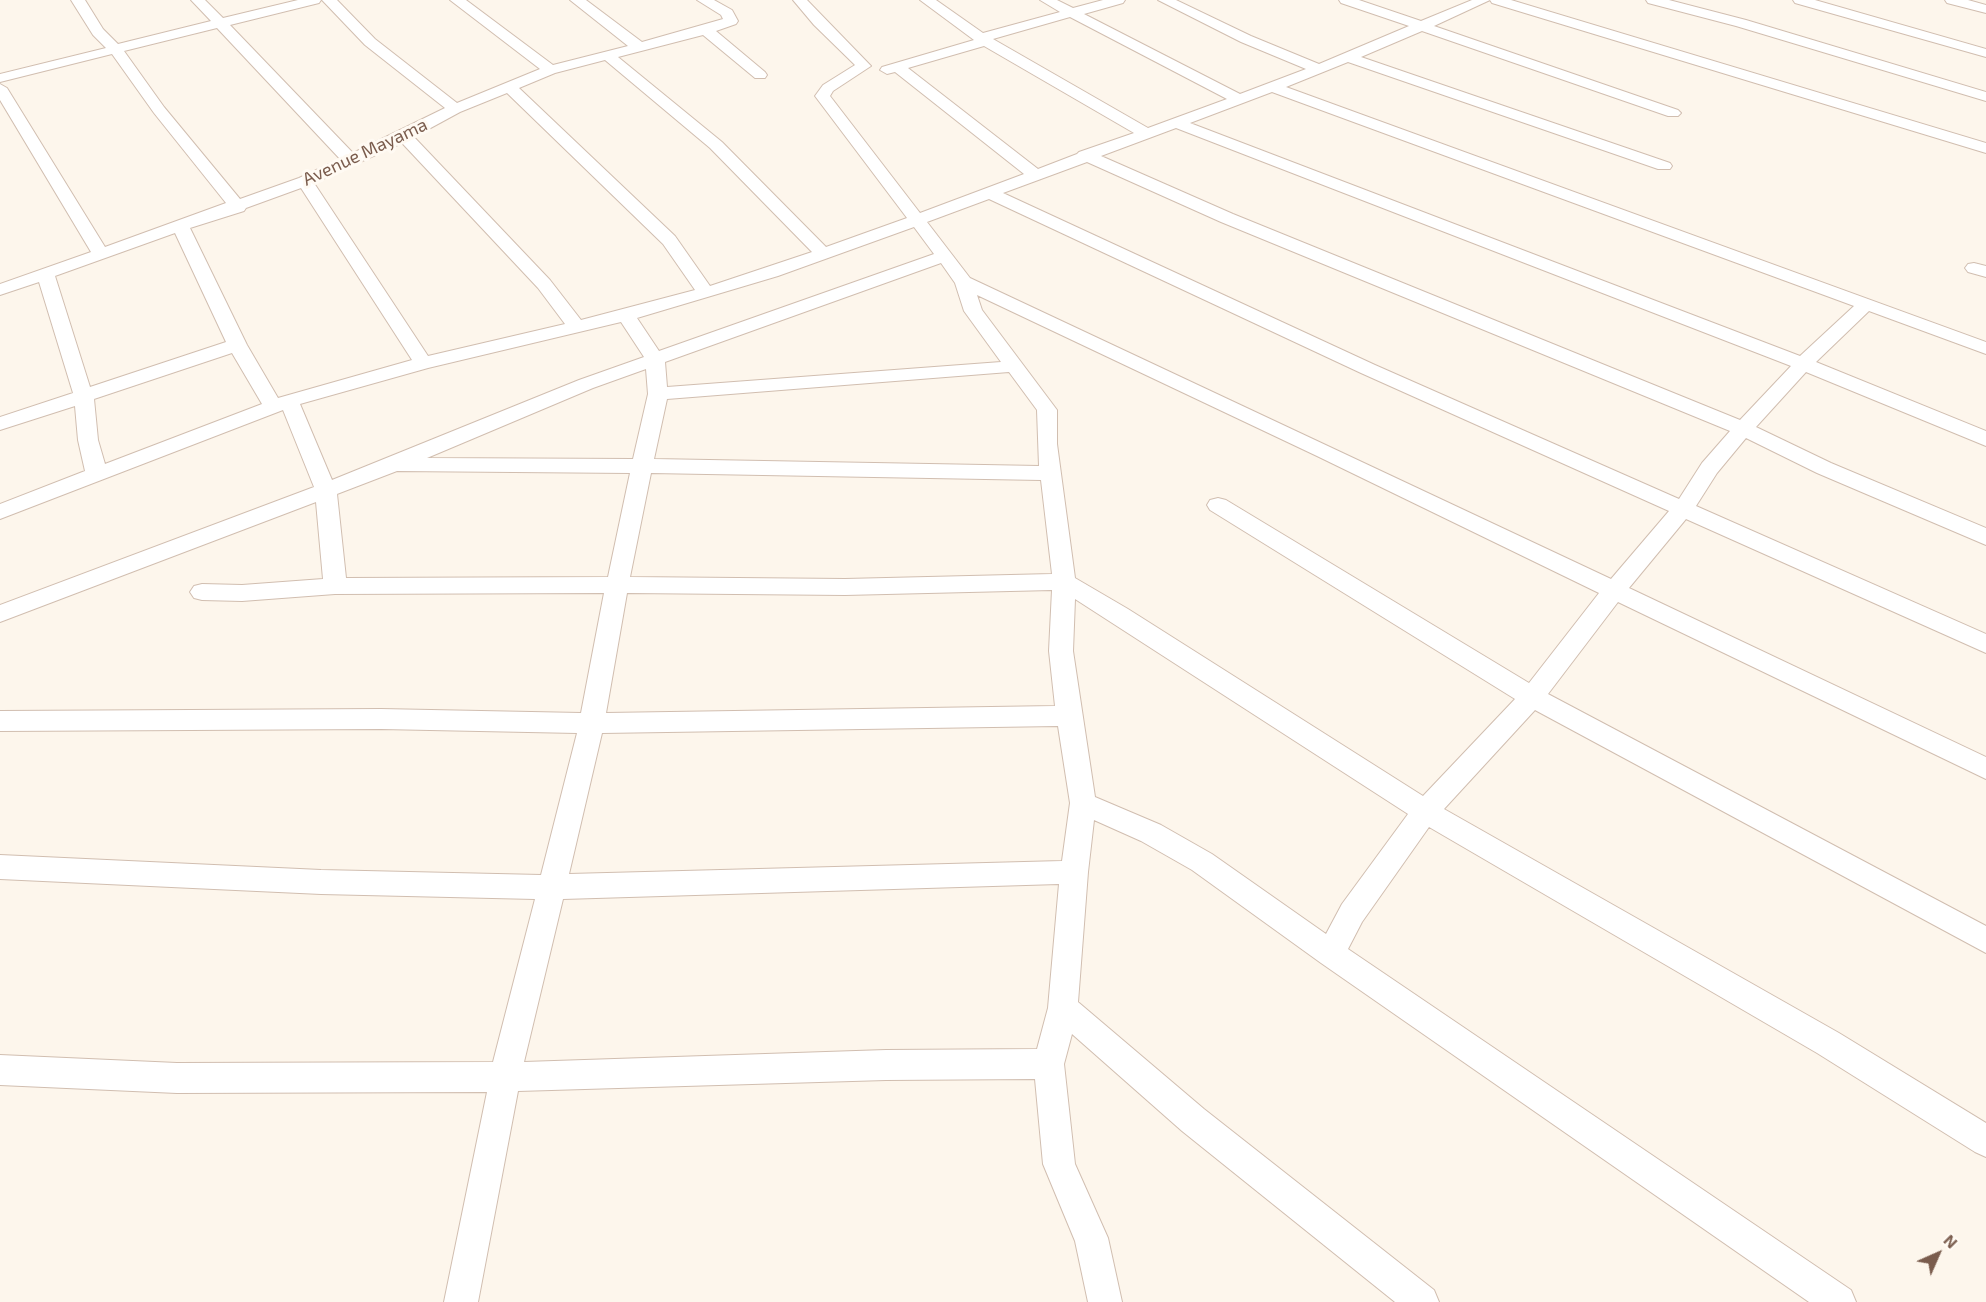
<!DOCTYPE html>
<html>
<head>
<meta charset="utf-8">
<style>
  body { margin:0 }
  #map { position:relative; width:1986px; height:1302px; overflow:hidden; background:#fdf6ec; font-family:"Exo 2",sans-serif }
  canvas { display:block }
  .north { position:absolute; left:1908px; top:1224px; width:60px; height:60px; -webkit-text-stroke:4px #fffaf3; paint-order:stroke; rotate:45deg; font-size:16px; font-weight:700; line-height:24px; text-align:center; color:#7a5c4d }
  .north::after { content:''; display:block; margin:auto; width:21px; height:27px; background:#7a5c4d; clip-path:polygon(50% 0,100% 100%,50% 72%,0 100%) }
</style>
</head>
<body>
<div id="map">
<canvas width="1986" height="1302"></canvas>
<div class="north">N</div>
</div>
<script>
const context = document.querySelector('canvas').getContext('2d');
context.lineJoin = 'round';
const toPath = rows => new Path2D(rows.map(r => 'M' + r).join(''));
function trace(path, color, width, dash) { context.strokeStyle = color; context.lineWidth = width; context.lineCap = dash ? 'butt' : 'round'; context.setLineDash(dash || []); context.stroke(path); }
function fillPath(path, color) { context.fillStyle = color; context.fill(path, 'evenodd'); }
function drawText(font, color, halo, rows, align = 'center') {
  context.font = font + ' "Exo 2",sans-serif'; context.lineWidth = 6; context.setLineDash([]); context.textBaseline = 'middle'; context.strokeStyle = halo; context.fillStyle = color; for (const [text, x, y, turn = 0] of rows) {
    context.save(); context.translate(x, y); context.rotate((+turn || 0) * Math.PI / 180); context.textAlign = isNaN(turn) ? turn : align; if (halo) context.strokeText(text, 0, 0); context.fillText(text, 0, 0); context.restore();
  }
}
const minor = toPath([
  [71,0,85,0,103,29,118,44,211,21,191,0,205,0,223,18,298,0,321,0,319,3,230,25,353,153,445,108,365,45,322,0,337,0,375,39,457,103,540,69,450,0,466,0,553,65,628,46,570,0,586,0,642,42,723,19,721,15,697,0,714,0,732,10,738,21,736,24,716,31,765,72,767,75,765,78,755,78,703,35,618,57,722,142,826,247,907,218,815,96,823,85,855,65,814,25,793,0,807,0,871,66,833,91,830,96,920,213,1024,174,895,72,887,74,880,70,882,67,974,40,920,0,936,0,983,33,1060,12,1040,0,1057,0,1073,8,1103,0,1125,0,1123,3,1084,14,1240,94,1306,69,1241,42,1158,0,1176,0,1251,36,1319,64,1409,26,1341,3,1339,0,1359,0,1421,21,1472,0,1511,0,1986,143,1986,153,1492,3,1490,0,1434,26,1678,110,1681,113,1678,116,1668,116,1422,31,1361,57,1670,163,1672,166,1670,169,1658,169,1348,62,1286,87,1986,342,1986,354,1869,311,1816,362,1986,431,1986,446,1806,372,1756,427,1831,463,1986,528,1986,545,1817,473,1746,438,1717,473,1696,506,1986,634,1986,653,1686,519,1629,588,1986,757,1986,779,1618,602,1548,694,1986,926,1986,953,1535,710,1444,809,1839,1033,1986,1123,1986,1157,1975,1152,1817,1053,1429,827,1362,922,1348,949,1851,1290,1856,1302,1809,1302,1321,963,1192,870,1141,841,1094,820,1088,872,1078,1002,1204,1109,1434,1290,1439,1302,1395,1302,1182,1131,1072,1034,1064,1064,1075,1164,1108,1238,1122,1302,1088,1302,1075,1241,1043,1164,1035,1079,886,1080,518,1091,478,1302,444,1302,487,1092,177,1093,0,1085,0,1055,177,1063,493,1062,535,899,321,894,0,879,0,855,321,870,541,875,577,733,381,729,0,731,0,711,381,709,581,713,604,593,335,594,242,601,202,600,194,598,190,592,194,586,202,584,242,585,323,579,316,502,0,622,0,605,314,487,283,410,0,519,0,504,85,471,78,440,75,406,0,430,0,417,73,393,39,282,0,295,0,284,91,252,0,100,0,84,7,88,105,247,226,203,154,113,112,54,0,82,0,74,106,48,93,35,71,0],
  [1070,17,1227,99,1148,128,993,39,1070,17],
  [217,28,340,159,299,178,240,199,164,107,124,51,217,28],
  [984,46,1134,133,1079,152,1077,154,1038,169,908,68,984,46],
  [605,60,710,148,812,252,710,286,675,236,519,88,555,73,605,60],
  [1272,92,1854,306,1800,356,1190,123,1272,92],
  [507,93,663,244,695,290,581,320,550,280,414,137,460,112,507,93],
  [1176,128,1791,366,1740,420,1233,214,1101,156,1176,128],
  [402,143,538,288,565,324,428,356,314,183,402,143],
  [1087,162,1221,222,1730,431,1702,463,1679,499,1375,365,1003,193,1087,162],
  [301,188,412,360,278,398,247,345,190,228,244,211,246,208,301,188],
  [989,199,1361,373,1669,511,1611,579,970,278,927,222,989,199],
  [914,227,934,254,659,351,637,318,778,276,914,227],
  [175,233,226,342,90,387,55,276,175,233],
  [941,263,955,283,964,311,1001,362,667,387,665,362,941,263],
  [977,295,1317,456,1599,593,1529,683,1226,500,1218,498,1210,500,1207,505,1210,510,1515,699,1423,796,1128,609,1075,578,1057,444,1057,410,982,310,977,295],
  [621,322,644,357,579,380,332,480,300,404,428,368,621,322],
  [232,353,262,404,105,464,98,440,94,399,232,353],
  [646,369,648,394,633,459,427,458,593,388,646,369],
  [1009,372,1037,410,1039,466,654,459,667,399,1009,372],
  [397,471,630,473,608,577,346,578,337,494,397,471],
  [651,473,1041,480,1052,574,845,579,630,577,651,473],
  [1052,590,1049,651,1055,706,606,713,627,593,845,595,1052,590],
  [1075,599,1408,814,1342,904,1326,934,1212,854,1161,825,1095,797,1073,651,1075,599],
  [1058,726,1070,803,1062,861,569,874,602,733,1058,726],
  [1059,884,1048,1008,1037,1049,886,1050,524,1062,563,899,1059,884],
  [1646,0,1669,0,1746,20,1986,92,1986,101,1736,26,1648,3,1646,0],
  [1793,0,1815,0,1986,49,1986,57,1795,3,1793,0],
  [1945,0,1968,0,1986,5,1986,13,1947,3,1945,0],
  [1974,263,1986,266,1986,277,1968,272,1965,268,1968,264,1974,263]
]);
trace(minor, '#d1beb0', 2);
fillPath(minor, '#fff');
drawText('18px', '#7a5c4d', '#fffaf3', [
  ["Avenue Mayama",365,152,-25]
]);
</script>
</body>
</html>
